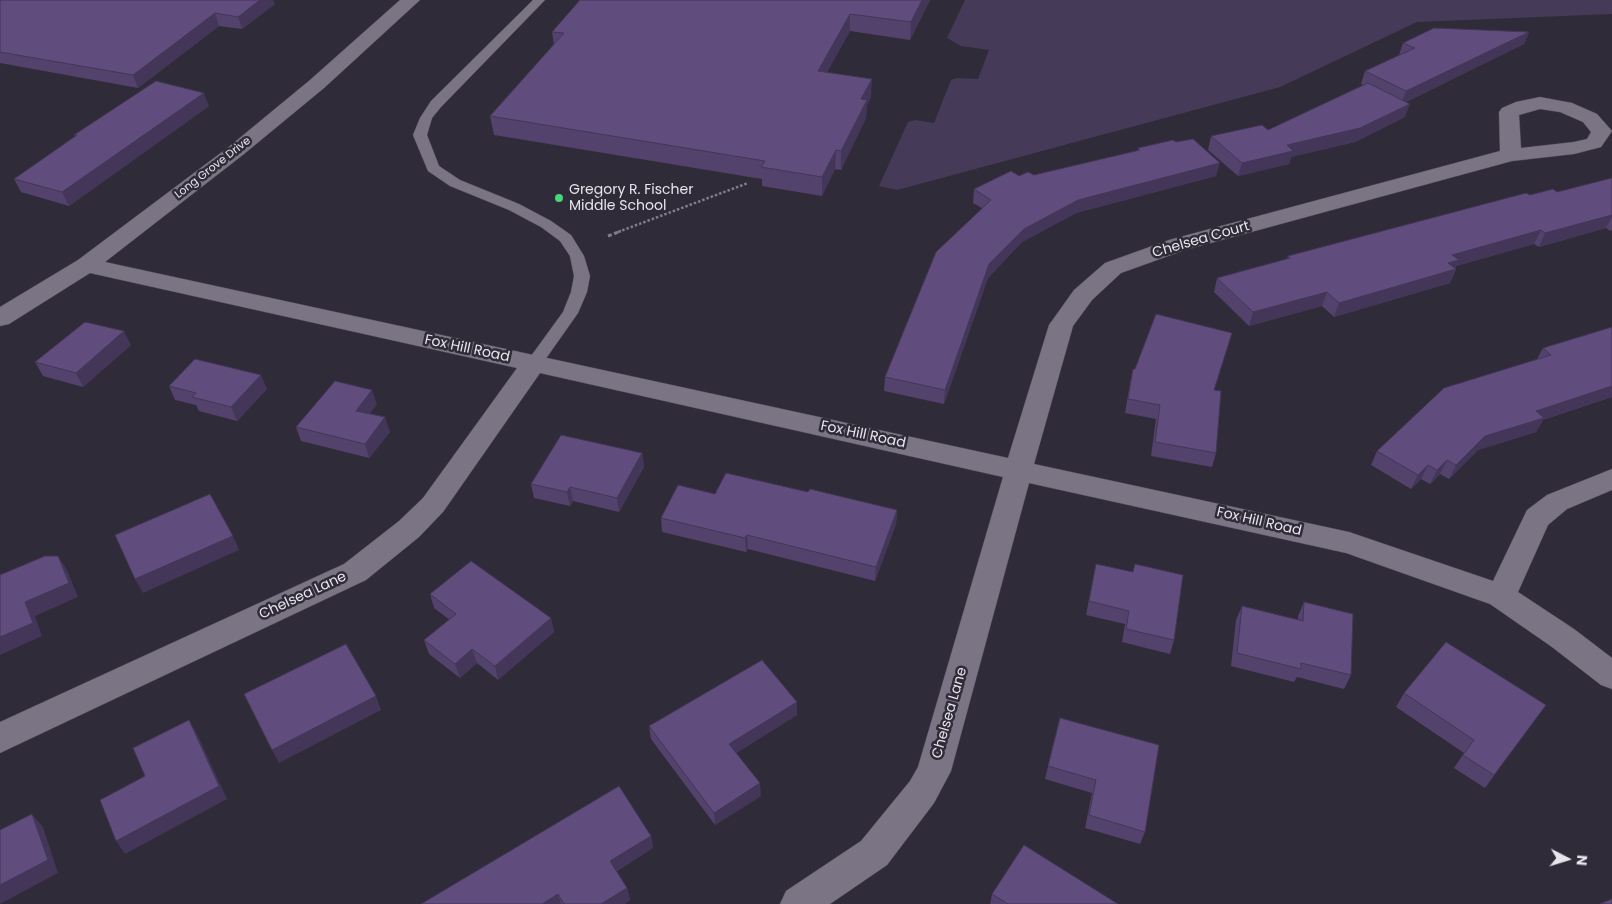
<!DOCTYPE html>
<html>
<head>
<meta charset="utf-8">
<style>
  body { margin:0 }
  #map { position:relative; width:1612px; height:904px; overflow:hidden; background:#302b38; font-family:Poppins,sans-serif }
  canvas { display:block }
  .north { position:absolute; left:1542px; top:834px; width:50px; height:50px; -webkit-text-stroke:4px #302b38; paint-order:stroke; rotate:95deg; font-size:14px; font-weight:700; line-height:20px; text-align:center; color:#e7e4ec }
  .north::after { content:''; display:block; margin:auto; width:18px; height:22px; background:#e7e4ec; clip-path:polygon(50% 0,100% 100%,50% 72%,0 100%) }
</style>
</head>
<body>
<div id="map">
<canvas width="1612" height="904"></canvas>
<div class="north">N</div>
</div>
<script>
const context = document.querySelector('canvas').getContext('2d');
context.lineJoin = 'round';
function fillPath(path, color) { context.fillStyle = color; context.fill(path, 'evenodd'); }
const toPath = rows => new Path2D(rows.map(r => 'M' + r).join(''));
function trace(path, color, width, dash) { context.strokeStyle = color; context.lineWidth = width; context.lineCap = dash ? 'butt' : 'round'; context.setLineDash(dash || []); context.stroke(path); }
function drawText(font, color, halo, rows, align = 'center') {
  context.font = font + ' Poppins,sans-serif'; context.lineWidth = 5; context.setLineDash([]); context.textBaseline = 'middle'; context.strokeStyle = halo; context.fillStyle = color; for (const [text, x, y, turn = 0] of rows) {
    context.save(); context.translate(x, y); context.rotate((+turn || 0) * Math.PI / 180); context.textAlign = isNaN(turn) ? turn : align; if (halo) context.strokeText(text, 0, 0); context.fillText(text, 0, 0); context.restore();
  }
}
fillPath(toPath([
  [965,0,1612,0,1612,14,1417,22,1280,87,897,190,879,186,908,122,915,120,934,123,951,80,957,78,978,79,989,50,961,46,947,38]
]), '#463a59');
const lane = toPath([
  [533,0,545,0,441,107,432,118,427,135,439,166,460,180,519,204,551,221,571,235,584,256,590,276,587,292,578,313,540,367,534,368,528,367,526,363,563,312,571,292,574,276,570,256,560,241,541,227,509,210,450,186,428,171,413,135,420,118,431,101,533,0]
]);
const street = toPath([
  [400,0,420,0,324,88,244,154,105,262,1008,458,1049,325,1074,290,1105,263,1169,240,1500,151,1499,112,1502,108,1516,102,1540,97,1572,103,1597,114,1612,131,1601,147,1574,154,1512,161,1185,250,1121,273,1092,300,1073,326,1034,464,1349,532,1493,581,1527,510,1547,495,1612,469,1612,490,1567,509,1548,525,1518,592,1574,629,1612,658,1612,689,1601,685,1552,647,1490,604,1346,553,1029,483,951,771,934,803,887,865,830,904,780,904,786,891,861,841,910,781,918,767,1003,477,540,373,443,512,419,537,366,580,0,753,0,722,344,564,399,521,423,498,517,368,90,273,9,324,0,326,0,307,78,260,230,146,310,80,400,0],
  [1540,109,1560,112,1583,122,1591,132,1587,139,1574,142,1521,148,1519,115,1540,109]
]);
trace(lane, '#4e4954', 1);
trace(street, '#4e4954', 1);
trace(toPath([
  [618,232,748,183]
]), '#827e89', 2.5, [2.5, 2]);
trace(toPath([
  [608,236,621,231]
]), '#827e89', 3, [4, 2.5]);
fillPath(lane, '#7a7484');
fillPath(street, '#7a7484');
fillPath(toPath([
  [0,0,275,4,242,29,219,26,138,88,0,63],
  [580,0,930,0,910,40,850,31,827,72,871,97,867,105,866,118,841,170,835,169,822,196,762,186,762,179,494,135,490,116,554,45,552,32],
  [1529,32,1524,44,1406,102,1405,117,1355,142,1291,157,1289,164,1238,176,1208,150,1211,136,1268,130,1363,85,1361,84,1365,71,1399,55,1403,43],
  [209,106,69,206,21,192,14,179,75,137,74,135],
  [1138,148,1216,176,1076,213,1022,242,988,278,944,404,884,391,885,377,982,208,973,203,974,189,1019,176,1034,175,1138,151],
  [1612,178,1612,230,1610,231,1606,228,1539,247,1534,244,1456,266,1455,269,1456,269,1450,283,1334,317,1322,306,1249,326,1214,292,1217,278,1287,259,1288,256,1530,195,1557,192],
  [1612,327,1612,397,1543,420,1536,432,1478,450,1449,479,1440,474,1430,484,1421,479,1411,489,1371,465,1377,451,1537,359,1543,348],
  [131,345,83,387,43,376,35,362],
  [1133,369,1215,390,1216,453,1212,467,1151,456,1156,419,1125,413,1130,383],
  [169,386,267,389,237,421,199,411,196,405,175,400],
  [377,404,369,414,390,432,369,458,301,441,296,427],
  [642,453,644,467,619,512,573,501,570,506,534,498,531,484],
  [808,492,897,510,896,524,875,581,748,549,746,552,662,532,661,518,715,494],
  [1096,564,1133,572,1135,564,1174,640,1170,654,1122,642,1125,624,1086,615,1093,578],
  [430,594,551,618,554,632,498,680,477,663,460,678,429,654,424,640,450,620,434,608],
  [1304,602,1351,675,1344,689,1297,677,1294,682,1231,666,1236,620,1242,606,1298,620,1298,616],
  [1404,693,1546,705,1485,788,1454,768,1464,753,1396,707],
  [797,702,797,715,736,753,761,796,715,825,651,739,649,726],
  [1060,718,1145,832,1140,844,1085,828,1092,793,1045,779],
  [651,836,653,848,617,871,627,888,630,900,624,904,421,904],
  [992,894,1118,904,990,904]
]), '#53426c');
fillPath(toPath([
  [260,0,273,0,275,4,242,29,238,17],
  [922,0,930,0,910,40,911,22],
  [215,13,219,26,138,88,133,75],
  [850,14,850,31,818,89,818,71],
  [1529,32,1524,44,1401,104,1406,91],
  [872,79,871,97,867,105,866,118,841,170,841,151,861,99],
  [204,93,209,106,69,206,62,192],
  [1410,104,1405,117,1355,142,1291,157,1289,164,1238,176,1242,163,1287,145],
  [836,150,835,169,822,196,822,177],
  [1220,163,1216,176,1076,213,1022,242,988,278,944,404,945,390,989,264,1024,229,1078,200],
  [1612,215,1612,217,1606,228,1539,247,1545,233],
  [1541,230,1534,244,1456,266,1450,283,1334,317,1339,303,1452,255],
  [1327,292,1322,306,1249,326,1253,312],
  [124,331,131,345,83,387,76,373],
  [261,375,267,389,237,421,231,407],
  [1612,386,1612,397,1543,420,1536,432,1478,450,1449,479,1456,465,1485,436,1536,411],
  [372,390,377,404,361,425,356,411],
  [385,417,390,432,369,458,365,444],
  [642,453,644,467,619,512,617,498],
  [1447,460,1440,474,1430,484,1437,470],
  [1428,465,1421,479,1411,489,1418,475],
  [570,487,573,501,570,506,567,492],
  [897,510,896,524,875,581,876,567],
  [747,535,748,549,746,552,745,538],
  [233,536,239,550,143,593,135,579],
  [58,556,67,570,78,597,35,616,42,636,0,655,0,637],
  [551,618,554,632,498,680,495,666],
  [472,649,477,663,460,678,455,664],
  [376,696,381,710,279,763,272,750],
  [797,702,797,715,730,757,729,744],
  [189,720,197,734,227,799,125,854,116,841],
  [760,783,761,796,715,825,714,813],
  [32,814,43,827,58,873,0,904,0,885],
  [651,836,653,848,613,873,610,861],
  [627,888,630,900,624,904,601,904],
  [558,894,561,904,542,904]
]), '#433658');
const building = toPath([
  [0,0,260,0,238,17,215,13,133,75,0,52,0,0],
  [580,0,922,0,911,22,850,14,818,71,872,79,861,99,867,100,841,151,836,150,822,177,761,167,765,161,490,116,564,33,552,32,580,0],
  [1434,28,1529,32,1406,91,1365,71,1415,48,1403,43,1434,28],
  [156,81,204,93,62,192,14,179,77,135,74,135,156,81],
  [1368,83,1410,104,1360,128,1287,145,1293,151,1242,163,1211,136,1262,125,1268,130,1368,83],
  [1193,139,1220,163,1078,200,1024,229,989,264,945,390,885,377,936,252,991,200,974,189,1011,171,1019,176,1028,172,1034,175,1140,150,1138,148,1173,140,1176,142,1193,139],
  [1612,178,1612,215,1545,233,1541,230,1452,255,1459,260,1448,263,1456,269,1339,303,1327,292,1253,312,1217,278,1290,258,1288,256,1526,193,1530,195,1553,189,1557,192,1612,178],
  [1156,314,1232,333,1214,390,1221,391,1216,453,1155,442,1160,405,1128,399,1133,369,1135,369,1156,314],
  [85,322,124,331,76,373,35,362,85,322],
  [1612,327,1612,386,1536,411,1544,418,1485,436,1456,465,1447,460,1437,470,1428,465,1418,475,1377,451,1444,388,1551,355,1543,348,1612,327],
  [195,359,261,375,231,407,192,397,196,393,169,386,195,359],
  [335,381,372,390,356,411,385,417,365,444,296,427,335,381],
  [561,435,642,453,617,498,570,487,567,492,531,484,561,435],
  [726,473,808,492,810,489,897,510,876,567,747,535,745,538,661,518,678,485,715,494,726,473],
  [210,494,233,536,135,579,115,535,210,494],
  [45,556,58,556,69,583,25,602,33,623,0,637,0,575,45,556],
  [471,561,551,618,495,666,472,649,455,664,424,640,456,614,430,594,471,561],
  [1096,564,1133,572,1135,564,1183,575,1174,640,1126,629,1129,611,1089,601,1096,564],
  [1304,602,1353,614,1351,675,1301,663,1301,669,1237,653,1242,606,1303,621,1304,602],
  [1446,642,1546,705,1494,775,1463,755,1474,740,1404,693,1446,642],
  [346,644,376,696,272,750,244,694,346,644],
  [762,660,797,702,729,744,760,783,714,813,649,726,762,660],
  [1060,718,1159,745,1145,832,1089,815,1096,780,1048,766,1060,718],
  [189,720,219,786,116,841,100,800,145,776,133,748,189,720],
  [619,786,651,836,610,861,627,888,601,904,564,904,558,894,542,904,421,904,619,786],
  [32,814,48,860,0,885,0,830,32,814],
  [1024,845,1118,904,1008,904,992,894,1024,845],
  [1612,899,1612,904,1600,904,1612,899]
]);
fillPath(building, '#604d7d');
trace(building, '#433658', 1);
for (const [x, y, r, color] of [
  [559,198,5,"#45d77a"]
]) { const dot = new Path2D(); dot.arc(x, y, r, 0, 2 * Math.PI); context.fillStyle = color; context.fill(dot); trace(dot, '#302b38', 2); }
drawText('11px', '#e7e4ec', '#302b38', [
  ["Long Grove Drive",213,168,-38]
]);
drawText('14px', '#e7e4ec', '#302b38', [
  ["Gregory R. Fischer",569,190],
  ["Middle School",569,206]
], 'left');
drawText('14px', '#e7e4ec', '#302b38', [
  ["Chelsea Court",1201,240,-16],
  ["Fox Hill Road",467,349,12],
  ["Fox Hill Road",863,435,12],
  ["Fox Hill Road",1259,522,13],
  ["Chelsea Lane",303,596,-25],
  ["Chelsea Lane",950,713,-74]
]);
</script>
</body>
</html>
